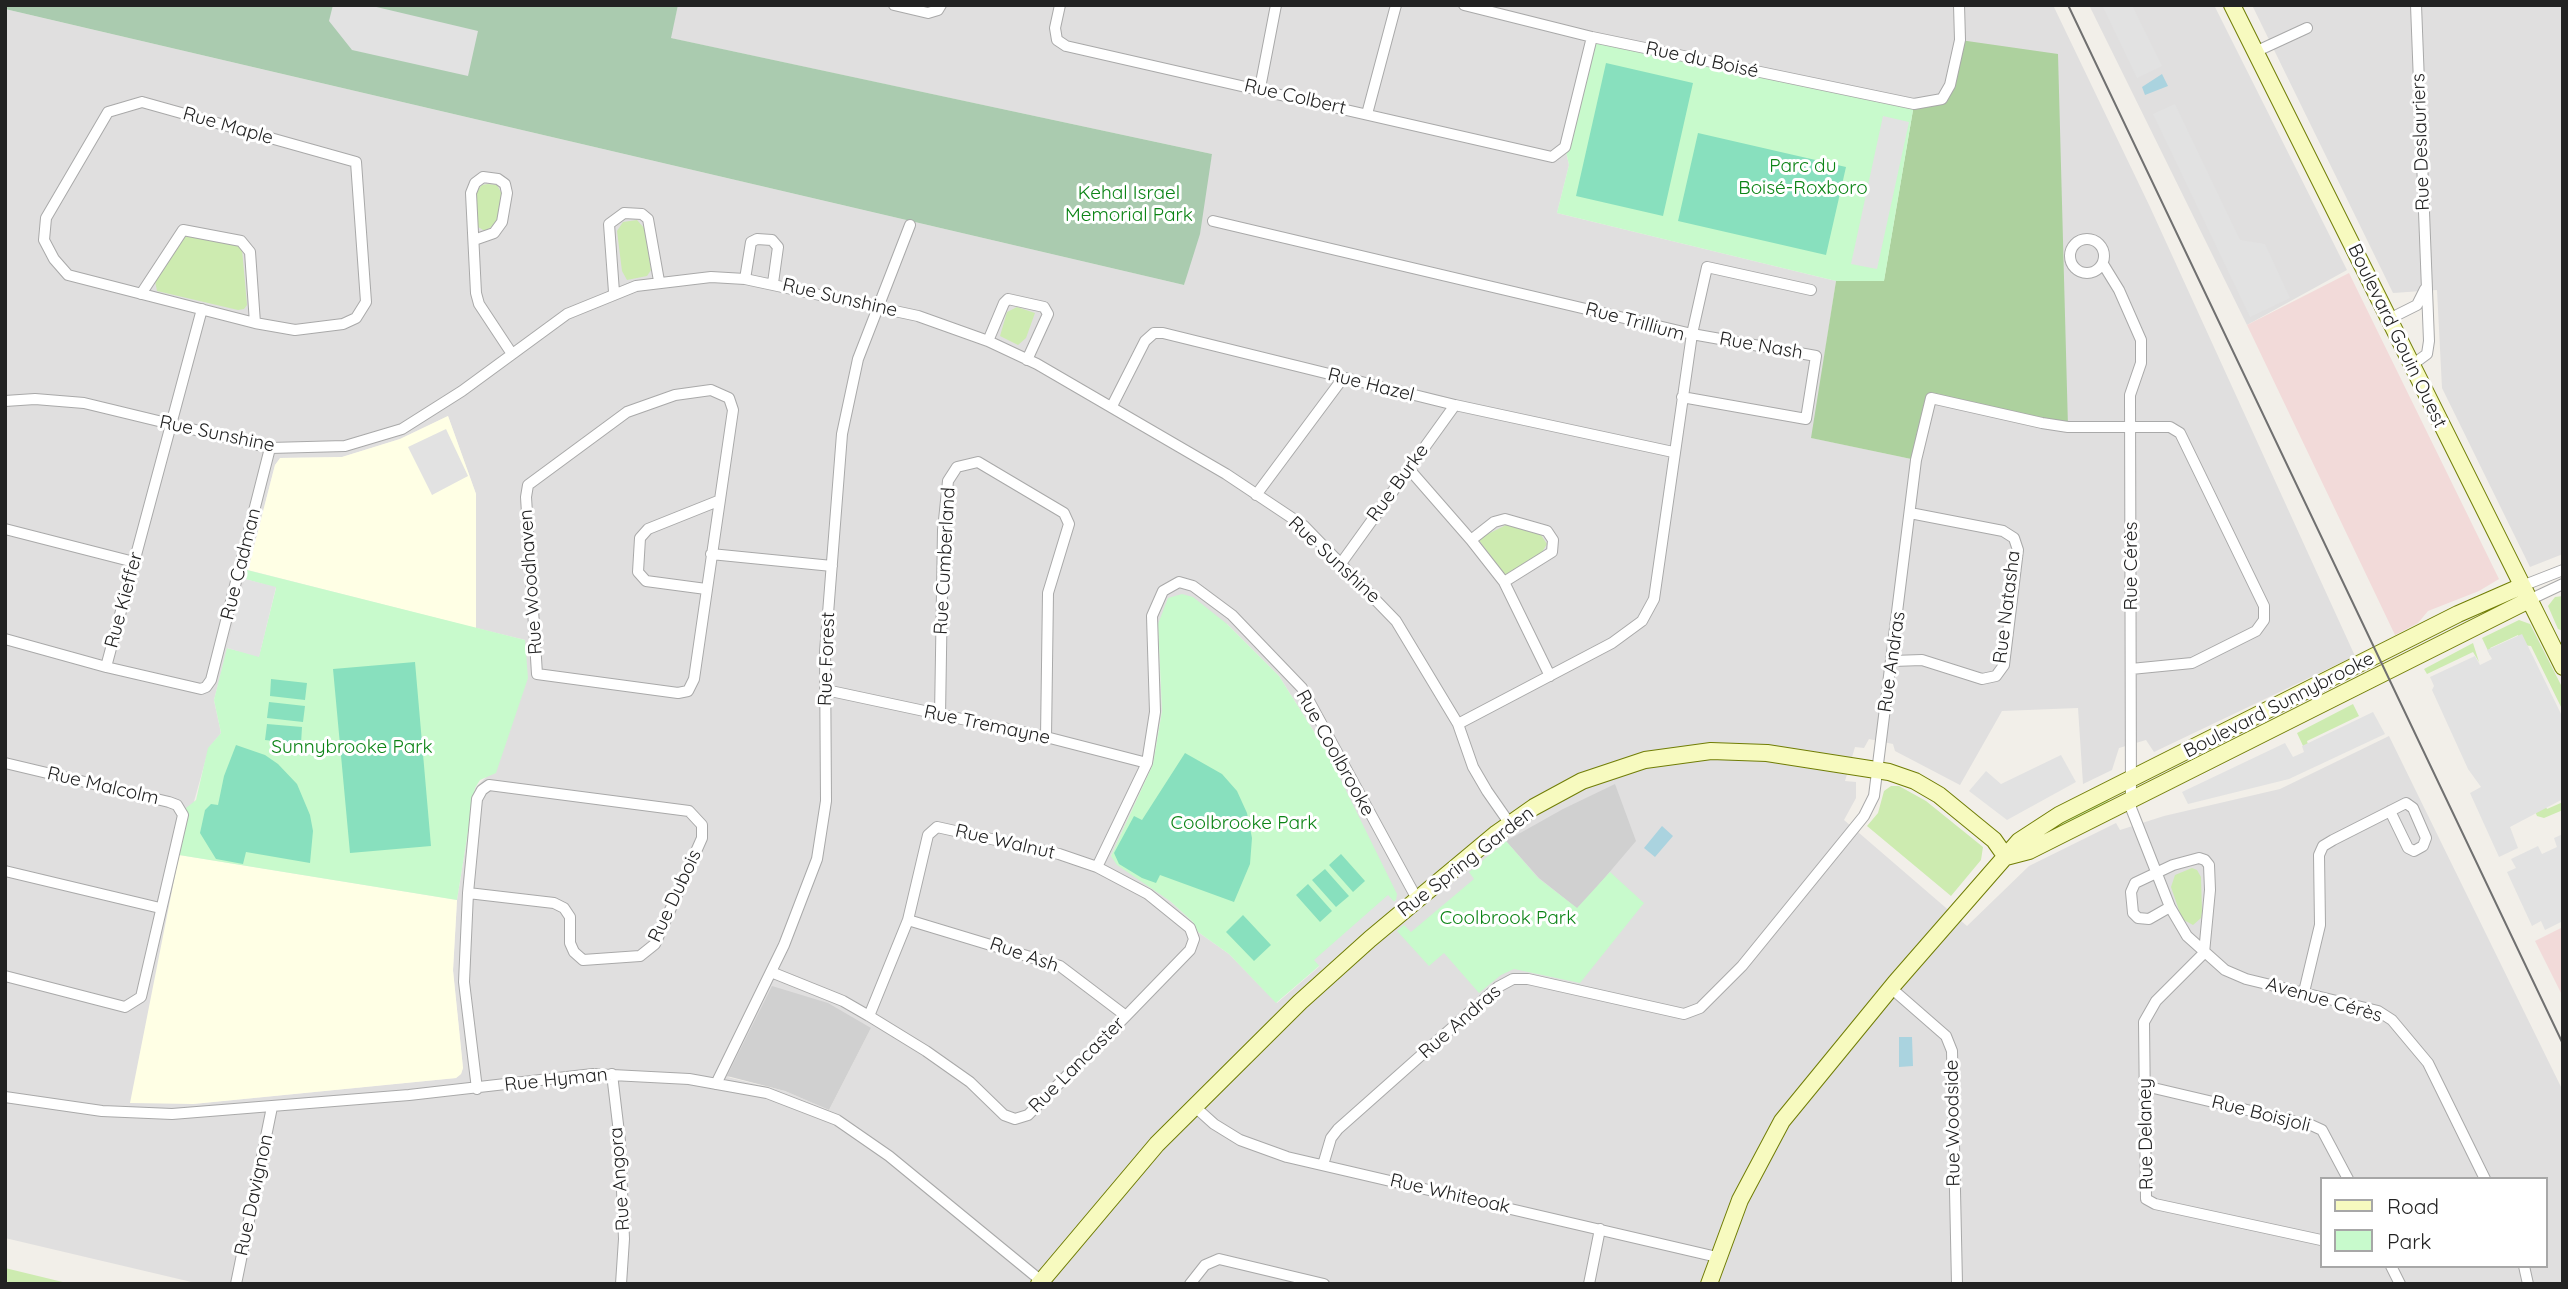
<!DOCTYPE html>
<html>
<head>
<meta charset="utf-8">
<style>
  body { margin:0 }
  #map { position:relative; width:2568px; height:1289px; overflow:hidden; background:#f2efe9; font-family:Quicksand,sans-serif }
  canvas { display:block }
  .frame { position:absolute; inset:0; border:7px solid #222; pointer-events:none }
  .legend { position:absolute; left:2320px; top:1177px; width:228px; height:91px; box-sizing:border-box; background:#fff; border:2px solid #a7a7a7; margin:0; padding:9px 12px; list-style:none; font-size:21px; color:#222 }
  .legend li { display:flex; align-items:center; gap:14px; height:35px }
  .legend b { width:35px; border:2px solid #a7a7a7 }
</style>
</head>
<body>
<div id="map">
<canvas width="2568" height="1289"></canvas>
<div class="frame"></div>
<ul class="legend">
<li><b style="height:9px;background:#f7fabf"></b>Road</li>
<li><b style="height:19px;background:#c8facc"></b>Park</li>
</ul>
</div>
<script>
const context = document.querySelector('canvas').getContext('2d');
context.lineJoin = 'round';
function fillPath(path, color) { context.fillStyle = color; context.fill(path, 'evenodd'); }
const toPath = rows => new Path2D(rows.map(r => 'M' + r).join(''));
function trace(path, color, width, dash) { context.strokeStyle = color; context.lineWidth = width; context.lineCap = dash ? 'butt' : 'round'; context.setLineDash(dash || []); context.stroke(path); }
function drawText(font, color, halo, rows, align = 'center') {
  context.font = font + ' Quicksand,sans-serif'; context.lineWidth = 6; context.setLineDash([]); context.textBaseline = 'middle'; context.strokeStyle = halo; context.fillStyle = color; for (const [text, x, y, turn = 0] of rows) {
    context.save(); context.translate(x, y); context.rotate((+turn || 0) * Math.PI / 180); context.textAlign = isNaN(turn) ? turn : align; if (halo) context.strokeText(text, 0, 0); context.fillText(text, 0, 0); context.restore();
  }
}
fillPath(toPath([
  [678,5,2053,5,2150,207,2355,656,2154,752,2146,740,2119,748,2112,770,2083,784,2078,708,2002,711,1960,785,1895,751,1893,744,1869,739,1864,748,1855,747,1845,781,1856,782,1856,798,1844,820,1967,926,2029,866,2116,823,2120,830,2164,816,2280,789,2389,736,2563,1091,2563,1284,200,1284,5,1238,5,9,1184,285,1212,154,670,38],
  [1942,99,1916,460,1812,438,1836,281,1557,213,1569,165,1565,147],
  [448,416,476,494,476,628,525,640,486,777,475,788,457,900,453,971,463,1068,461,1074,456,1078,193,1104,179,855,209,748,221,733,214,700,275,465,281,458,342,457,400,439],
  [1158,624,1227,624,1279,676,1328,754,1396,900,1277,1003,1229,954,1198,932,1193,922,1170,901,1111,856,1153,764,1162,711],
  [871,1028,829,1110,785,1091,727,1077],
  [2321,1179,2545,1179,2545,1266,2321,1266],
  [2089,5,2214,5,2347,270,2247,325],
  [2252,5,2563,5,2563,554,2530,567,2442,388,2437,290,2393,293]
]), '#e0dfdf');
fillPath(toPath([
  [2349,273,2499,579,2479,591,2428,611,2418,623,2395,635,2247,325],
  [2563,927,2563,997,2535,941]
]), '#f2dad9');
fillPath(toPath([
  [448,416,476,494,476,628,248,570,275,465,280,458,342,457,400,439],
  [179,855,457,900,453,970,463,1068,461,1074,456,1078,193,1104,130,1103]
]), '#ffffe5');
fillPath(toPath([
  [1615,784,1636,841,1578,909,1539,878,1506,841,1563,809],
  [772,986,828,1003,871,1028,829,1110,785,1091,727,1076]
]), '#d0d0d0');
fillPath(toPath([
  [488,184,497,185,502,194,496,224,485,231,478,227,476,192,482,185],
  [637,220,645,229,651,270,647,276,627,280,622,271,617,231,623,222],
  [185,235,238,245,242,249,247,305,244,309,238,310,157,291,155,281],
  [1017,307,1035,313,1026,338,1018,345,1000,336,1007,312],
  [1506,525,1541,535,1547,544,1539,557,1506,576,1478,539],
  [2563,596,2563,631,2558,629,2548,606,2555,597],
  [2519,620,2530,624,2561,685,2563,711,2531,646,2522,645,2518,635,2490,648,2493,654,2490,655,2482,638],
  [2473,643,2479,662,2473,652,2427,674,2424,669],
  [2353,704,2359,716,2307,741,2309,748,2304,748,2297,733],
  [1891,786,1899,786,1926,801,1983,847,1981,860,1951,896,1867,826,1878,813,1884,791],
  [2107,798,2110,803,2038,840,2038,835],
  [2563,802,2563,810,2544,818,2537,816,2534,809,2544,803,2547,809],
  [2192,868,2197,870,2201,877,2202,912,2201,918,2193,925,2182,919,2171,887,2175,875],
  [5,1268,71,1284,5,1284]
]), '#cdebb0');
fillPath(toPath([
  [1960,40,2058,54,2068,427,1931,398,1916,460,1811,438,1836,281,1884,280,1914,104,1942,99]
]), '#add19e');
fillPath(toPath([
  [5,5,678,5,671,38,1212,154,1200,234,1184,285,5,9]
]), '#aacbaf');
fillPath(toPath([
  [1592,37,1914,104,1884,281,1836,281,1557,213,1569,165,1565,147],
  [247,570,525,640,528,678,496,773,480,780,475,788,457,900,179,855,187,823,186,808,196,800,208,748,221,733,214,700,227,648,259,656,276,588,245,579],
  [1182,594,1193,597,1227,624,1279,676,1328,754,1397,894,1396,900,1276,1003,1229,954,1198,932,1193,922,1170,901,1117,865,1111,856,1153,764,1162,711,1158,624,1168,598],
  [1506,841,1538,878,1577,908,1610,872,1644,903,1580,983,1514,969,1501,975,1479,993,1444,953,1429,966,1397,931,1404,925,1411,932,1474,879,1469,872]
]), '#c8facc');
fillPath(toPath([
  [1606,63,1693,83,1663,216,1576,196],
  [1698,133,1846,167,1826,255,1678,221],
  [415,662,431,846,350,853,333,669],
  [271,679,307,683,305,700,270,696],
  [269,702,305,706,303,722,267,718],
  [267,724,302,727,301,744,265,740],
  [236,745,265,755,278,764,297,784,310,815,313,831,310,863,246,852,243,864,216,859,200,833,205,810,211,804,218,805,224,776],
  [1185,753,1222,774,1237,791,1247,813,1252,838,1250,864,1234,902,1160,875,1156,883,1142,878,1119,864,1114,853,1134,816,1142,820],
  [1341,854,1365,881,1353,892,1329,865],
  [1325,869,1349,896,1336,907,1312,880],
  [1308,884,1332,911,1320,922,1296,895],
  [1243,915,1271,945,1254,961,1226,932]
]), '#88e0be');
fillPath(toPath([
  [333,5,368,5,478,31,468,76,352,50,329,21],
  [2102,5,2132,5,2162,66,2137,78],
  [2175,104,2240,240,2265,244,2290,298,2250,317,2153,114],
  [1883,116,1909,122,1877,269,1851,264],
  [446,429,468,476,432,495,408,447],
  [245,579,276,587,259,657,227,648],
  [2522,634,2563,718,2563,799,2510,827,2518,848,2499,857,2470,793,2481,787,2468,769,2432,690,2434,686,2430,677,2475,656,2480,665,2492,659,2487,650],
  [2373,712,2385,734,2289,779,2188,804,2182,792,2285,743,2293,757,2304,752,2302,746],
  [2061,755,2076,782,2007,820,1969,791,1986,771,2001,784],
  [2563,834,2563,921,2545,930,2541,921,2532,926,2507,872,2516,868,2511,859,2538,846,2542,854,2557,847,2554,838],
  [1388,895,1398,906,1323,970,1314,960]
]), '#e2e2e2');
fillPath(toPath([
  [2162,74,2168,86,2145,95,2142,87],
  [1662,826,1673,836,1655,857,1644,848],
  [1899,1037,1912,1037,1913,1066,1899,1067]
]), '#aad3df');
const street = toPath([
  [894,5,928,13,938,10,941,5],
  [1060,5,1055,28,1057,40,1066,46,1552,157,1565,147,1592,37],
  [1464,5,1592,37,1914,104,1942,99,1950,85,1960,40,1959,5],
  [2255,52,2307,28],
  [1260,88,1276,5],
  [142,102,356,162,366,302,356,318,343,324,295,330,255,323,68,275,54,259,44,240,46,218,108,112,142,102],
  [1367,114,1396,5],
  [1213,221,1692,334,1654,599,1642,621,1612,643,1458,724],
  '2070 256a17 17 0 1 1 34 0a17 17 0 1 1-34 0Z',
  [474,240,494,233,502,222,507,193,505,184,498,179,483,177,475,183,471,193,476,293,479,304,512,354],
  [2103,264,2119,290,2141,340,2141,363,2130,395,2131,808,2170,907,2187,936,2225,970,2246,979,2378,1011,2392,1020,2428,1063,2485,1179],
  [745,279,751,242,757,239,772,240,778,247,773,283],
  [614,292,609,224,624,213,642,214,648,219,659,281],
  [141,294,183,230,241,241,250,252,255,323],
  [2389,319,2417,305,2425,289],
  [988,341,1004,303,1008,299,1044,307,1048,314,1027,360],
  [2412,365,2427,354,2429,341,2416,5],
  [711,390,729,398,733,410,694,679,688,691,678,693,537,674,526,497,528,485,627,412,675,395,711,390],
  [1682,397,1806,419,1816,356,1692,334,1707,267,1811,290],
  [5,401,35,399,84,403,270,448,345,446,402,429,462,391,567,314,636,286,711,277,745,279,918,316,988,341,1037,364,1226,474,1304,526,1396,621,1458,724,1473,767,1487,791,1510,824],
  [1112,406,1145,341,1154,333,1163,333,1455,405,1673,452],
  [1409,469,1471,540,1504,582,1552,552,1553,540,1547,531,1505,519,1494,522,1471,540],
  [1256,495,1343,378],
  [5,529,134,562],
  [711,554,832,566],
  [1342,562,1455,405],
  [1504,582,1550,676],
  [2522,586,2563,570],
  [706,589,646,581,638,572,640,538,648,529,718,501],
  [2529,600,2563,584],
  [5,639,106,667,201,689,206,687,211,680,270,448],
  [1893,661,1922,660,1982,679,1996,676,2004,665,2018,550,2014,538,2003,531,1910,513],
  [106,667,202,309],
  [826,690,1046,737,1147,763],
  [940,716,943,530,948,481,957,467,978,462,1064,513,1069,524,1048,593,1046,737],
  [5,763,169,802,177,805,183,815,141,997,125,1007,5,976],
  [1097,867,1147,763,1155,712,1152,616,1163,591,1179,582,1193,586,1232,615,1302,688,1417,899],
  [5,871,160,908],
  [468,893,554,903,564,908,570,917,570,943,574,952,583,960,640,956,655,944,702,838,702,825,689,811,489,785,482,790,477,799,468,893,464,982,477,1089],
  [2170,907,2149,919,2138,918,2133,913,2131,892,2135,883,2173,865,2199,858,2205,860,2209,865,2210,890,2204,953],
  [908,920,1060,966,1126,1016],
  [2204,953,2156,1001,2144,1022,2146,1199,2155,1204,2321,1240],
  [771,972,843,1001,869,1016,926,1051,970,1082,1004,1115,1015,1119,1028,1115,1126,1016,1190,950,1194,939,1190,928,1148,894,1097,867,1059,854,937,827,928,835,908,920,869,1016],
  [1891,988,1946,1036,1952,1051,1957,1284],
  [2304,992,2320,925,2319,855,2323,846,2333,840,2406,803,2413,808,2426,838,2423,846,2414,851,2408,848,2390,811],
  [612,1074,620,1141,624,1239,621,1284],
  [716,1084,784,945,817,859,826,801,825,652,842,434,858,359,910,225],
  [2145,1086,2311,1125,2322,1130,2348,1179],
  [5,1097,102,1111,172,1114,409,1095,593,1074,689,1079,767,1093,837,1120,889,1156,1045,1284],
  [1194,1106,1214,1124,1240,1140,1287,1157,1717,1257],
  [1323,1165,1331,1138,1338,1129,1498,987,1513,979,1528,979,1684,1014,1700,1008,1742,966,1864,816,1874,796,1916,460,1931,398,2042,423,2068,427,2170,427,2180,433,2264,606,2264,620,2256,631,2192,663,2131,669],
  [2391,1266,2400,1284],
  [2524,1266,2528,1284],
  [236,1284,272,1107],
  [1190,1284,1205,1265,1219,1259,1324,1284],
  [1589,1284,1600,1229]
]);
const secondary = toPath([
  [2232,5,2563,667],
  [2006,857,2029,851,2529,600],
  [1039,1284,1157,1144,1300,1002,1370,939,1497,833,1534,807,1582,781,1645,760,1711,751,1767,753,1889,772,1915,781,1939,795,1994,840,2006,857],
  [1709,1284,1740,1200,1782,1121,1895,983,2019,841,2059,815,2458,614,2522,586]
]);
trace(street, '#a9a9a9', 12);
trace(secondary, '#707d05', 18);
trace(street, '#fff', 10);
trace(secondary, '#f7fabf', 16);
trace(toPath([
  [2068,5,2563,1044]
]), '#707070', 2);
drawText('19px', '#222', '#fff', [
  ["Rue du Boisé",1702,60,12],
  ["Rue Colbert",1295,97,13],
  ["Rue Maple",228,126,16],
  ["Rue Deslauriers",2421,142,-92],
  ["Rue Sunshine",840,298,13],
  ["Rue Trillium",1635,322,15],
  ["Boulevard Gouin Ouest",2397,336,64],
  ["Rue Nash",1761,346,10],
  ["Rue Hazel",1371,385,14],
  ["Rue Sunshine",217,434,12],
  ["Rue Burke",1398,483,-54],
  ["Rue Sunshine",1334,560,43],
  ["Rue Cumberland",945,561,-87],
  ["Rue Cadman",241,564,-76],
  ["Rue Cérès",2131,566,-90],
  ["Rue Woodhaven",531,582,-94],
  ["Rue Kieffer",124,600,-75],
  ["Rue Natasha",2007,607,-83],
  ["Rue Forest",827,659,-88],
  ["Rue Andras",1892,662,-82],
  ["Boulevard Sunnybrooke",2279,705,-27],
  ["Rue Tremayne",987,725,12],
  ["Rue Coolbrooke",1335,753,61],
  ["Rue Malcolm",103,786,13],
  ["Rue Walnut",1005,842,13],
  ["Rue Spring Garden",1466,862,-38],
  ["Rue Dubois",675,896,-65],
  ["Rue Ash",1024,955,19],
  ["Avenue Cérès",2324,1000,16],
  ["Rue Andras",1460,1022,-41],
  ["Rue Lancaster",1077,1065,-45],
  ["Rue Hyman",556,1080,-6],
  ["Rue Boisjoli",2261,1114,14],
  ["Rue Woodside",1953,1123,-91],
  ["Rue Delaney",2146,1134,-91],
  ["Rue Angora",620,1179,-94],
  ["Rue Whiteoak",1450,1194,13],
  ["Rue Davignon",254,1195,-78]
]);
drawText('19px', '#0c8416', '#fff', [
  ["Parc du",1803,166],
  ["Boisé-Roxboro",1803,188],
  ["Kehal Israel",1129,193],
  ["Memorial Park",1129,215],
  ["Sunnybrooke Park",352,747],
  ["Coolbrooke Park",1244,823],
  ["Coolbrook Park",1508,918]
]);
</script>
</body>
</html>
